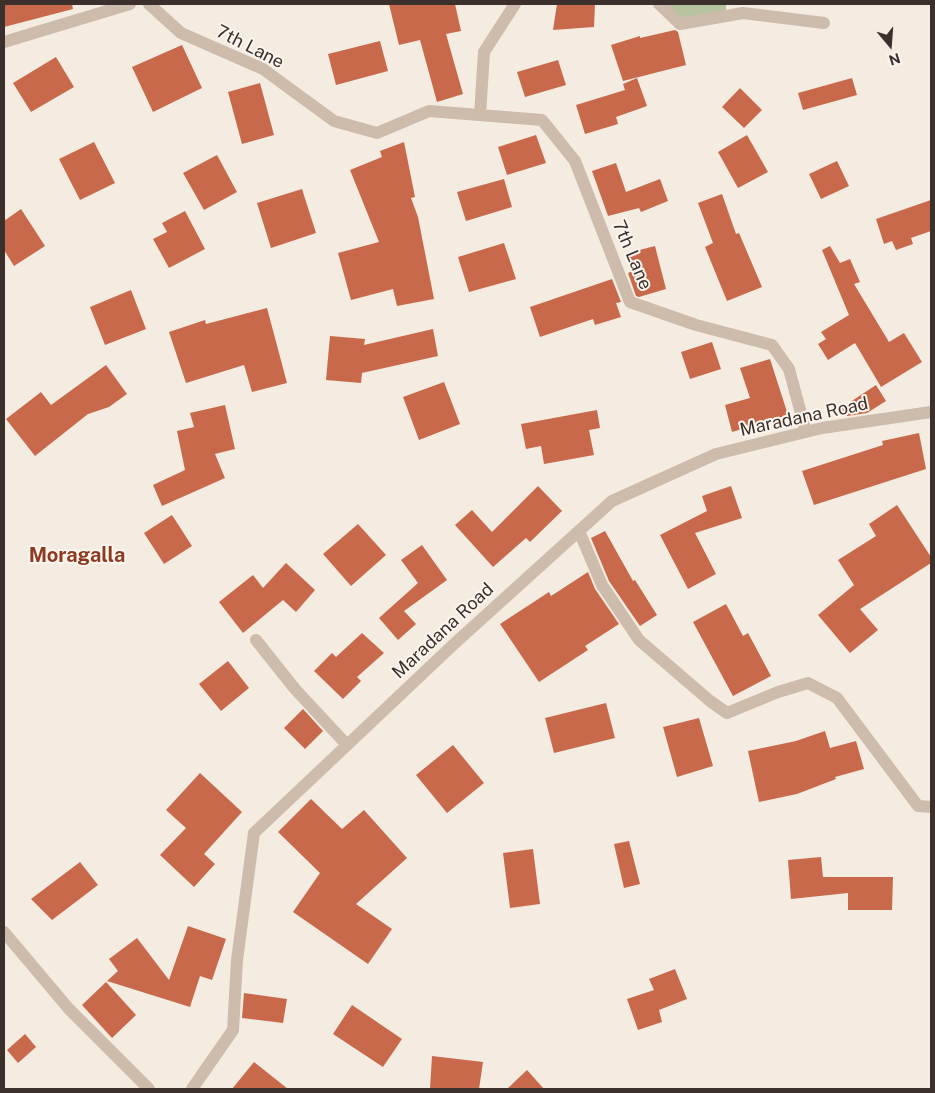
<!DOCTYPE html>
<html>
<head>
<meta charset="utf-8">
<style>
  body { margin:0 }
  #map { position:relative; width:935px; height:1093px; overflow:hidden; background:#f4ebe1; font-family:"Public Sans",sans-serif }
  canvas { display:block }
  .frame { position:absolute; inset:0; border:5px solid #3b302b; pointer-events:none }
  .north { position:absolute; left:865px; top:20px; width:50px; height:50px; -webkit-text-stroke:4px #fbf5ee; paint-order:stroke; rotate:162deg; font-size:14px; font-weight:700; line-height:20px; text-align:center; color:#3b302b }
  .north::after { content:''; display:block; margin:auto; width:18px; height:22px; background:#3b302b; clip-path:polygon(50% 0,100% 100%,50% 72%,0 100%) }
</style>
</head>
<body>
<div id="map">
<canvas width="935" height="1093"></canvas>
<div class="frame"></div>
<div class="north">N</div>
</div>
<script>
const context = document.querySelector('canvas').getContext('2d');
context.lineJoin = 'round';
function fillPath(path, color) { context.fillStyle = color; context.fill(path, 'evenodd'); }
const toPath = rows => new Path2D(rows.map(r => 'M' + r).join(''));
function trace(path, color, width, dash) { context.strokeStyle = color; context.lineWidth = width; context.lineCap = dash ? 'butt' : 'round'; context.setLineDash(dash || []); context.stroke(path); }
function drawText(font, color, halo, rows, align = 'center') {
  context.font = font + ' "Public Sans",sans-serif'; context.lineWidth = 4; context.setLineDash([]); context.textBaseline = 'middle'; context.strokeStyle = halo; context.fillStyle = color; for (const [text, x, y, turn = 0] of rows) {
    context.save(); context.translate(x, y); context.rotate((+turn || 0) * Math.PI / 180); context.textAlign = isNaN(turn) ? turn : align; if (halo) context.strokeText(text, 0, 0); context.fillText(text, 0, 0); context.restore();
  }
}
fillPath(toPath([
  [659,4,726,4,726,15,680,24]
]), '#b8c4a0');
fillPath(toPath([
  [4,4,72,4,73,9,4,27],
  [389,4,455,4,461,31,446,34,463,94,437,102,420,40,399,45],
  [557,4,595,4,594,27,553,30],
  [675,30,678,32,686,65,623,81,611,45,640,36,640,38],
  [380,41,388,71,336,85,328,54],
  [182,45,202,88,153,112,132,67],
  [56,57,74,87,31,112,13,83],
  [558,60,566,85,525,97,517,72],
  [637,78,647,106,616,117,618,124,585,134,576,105,625,90,623,84],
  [852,78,857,95,803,110,798,93],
  [260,83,274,135,242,144,228,92],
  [740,88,762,110,744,128,722,107],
  [536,135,546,163,507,175,498,147],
  [747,135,768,172,738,188,718,152],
  [94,142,115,183,80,200,59,159],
  [404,142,415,197,411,198,418,217,434,299,397,306,393,289,351,300,338,253,379,242,350,170,382,157,380,151],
  [217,155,237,192,204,210,183,173],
  [837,161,849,186,821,199,809,174],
  [616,163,626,192,660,179,668,201,641,212,639,208,608,216,592,171],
  [504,179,512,207,466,221,457,192],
  [302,189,316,233,271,248,257,203],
  [722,194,736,234,739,233,762,287,727,301,705,247,713,243,698,203],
  [931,200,931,231,911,238,913,244,896,250,892,241,884,244,876,219],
  [21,209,45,246,14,266,4,250,4,221],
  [185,211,205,249,169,268,153,239,167,232,162,223],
  [504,243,516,279,469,292,458,257],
  [655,246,666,289,639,297,636,296,628,273,633,271,628,253],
  [830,246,840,263,850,259,860,282,854,284,889,342,904,333,922,362,881,387,855,343,828,360,818,344,826,339,821,332,849,315,822,250],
  [612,279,621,302,616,303,621,317,595,325,593,319,540,337,530,307],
  [131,290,146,329,105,345,90,307],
  [267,308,287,383,252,392,244,365,186,383,169,332,205,320,206,324],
  [433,329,438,356,362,373,361,383,326,380,330,336,365,339,364,345],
  [712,342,721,369,690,379,681,352],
  [770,359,788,415,732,432,725,405,750,398,740,368],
  [106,365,127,394,109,407,88,414,35,456,6,419,41,392,51,405],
  [444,382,460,424,419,440,403,397],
  [876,385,886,401,867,413,847,416,841,408],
  [225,405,235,449,215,454,225,478,162,506,153,485,185,470,177,431,194,427,190,413],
  [597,410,600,428,589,430,594,455,544,464,541,446,526,449,521,424],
  [919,433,926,469,814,505,802,471,883,445,882,441],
  [538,486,562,511,530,542,526,538,493,567,455,525,472,510,492,532],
  [731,486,742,518,695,533,716,574,688,589,660,535,707,511,702,496],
  [897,505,931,557,931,563,860,609,878,630,850,653,818,615,854,585,838,560,876,536,869,524],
  [172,515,192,546,164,564,144,533],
  [358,524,386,555,351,586,323,554],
  [605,531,633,581,635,580,657,615,640,626,609,581,591,538],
  [422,545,447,580,404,611,416,624,398,640,379,618,418,583,401,560],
  [286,563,315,590,296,612,283,600,243,633,219,602,253,575,263,588],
  [588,572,595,589,619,624,585,646,588,650,539,682,500,624,549,592,551,596],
  [726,604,743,636,748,633,771,676,733,696,693,622],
  [362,633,384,653,357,677,361,681,343,699,314,671,332,653,336,657],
  [228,661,249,688,221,711,199,684],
  [606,703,615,738,554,753,545,718],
  [303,709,323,731,305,749,284,728],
  [699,718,713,766,677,777,663,727],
  [825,731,830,748,856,741,864,769,835,777,836,779,797,794,759,802,748,751,796,741],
  [453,745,484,783,447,813,416,775],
  [200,773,242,812,204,854,215,864,194,887,160,855,186,828,166,810],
  [311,799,342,829,364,810,407,858,356,904,392,929,368,964,293,912,320,873,278,832],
  [629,841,640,884,624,888,614,844],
  [533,849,540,904,510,908,503,853],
  [821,857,823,877,893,877,892,910,848,910,848,893,791,899,788,860],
  [80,862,98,885,52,920,31,899],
  [188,926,226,939,212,980,200,976,190,1007,107,981,118,971,109,959,137,938,169,980],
  [675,969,687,999,659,1010,662,1022,638,1030,627,999,654,990,649,979],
  [106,982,136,1015,112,1038,82,1005],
  [244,993,287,999,283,1023,242,1018],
  [352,1005,402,1039,383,1067,333,1034],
  [25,1034,36,1047,18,1063,7,1050],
  [432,1056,483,1062,479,1089,430,1089],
  [254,1062,288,1089,232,1089],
  [527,1070,544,1089,507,1089]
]), '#c8694b');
trace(toPath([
  [149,4,181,33,263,69,334,121,377,133,429,111,542,120,575,161,630,302,696,325,772,345,789,369,806,432],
  [659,4,680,24,743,13,824,23],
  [4,42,130,4],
  [480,115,484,52,515,4],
  [579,531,602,585,639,640,710,701,727,713,778,692,808,683,837,698,918,806,931,807],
  [256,640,295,689,347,745],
  [4,932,69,1009,149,1089],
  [192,1089,233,1030,237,960,254,833,454,644,612,501,716,454,822,428,931,412]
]), '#cdbbac', 12);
drawText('18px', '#3b302b', '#fbf5ee', [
  ["7th Lane",250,47,27],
  ["7th Lane",632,255,67],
  ["Maradana Road",804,417,-12],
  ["Maradana Road",443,631,-43]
]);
drawText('bold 20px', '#8c3b22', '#fbf5ee', [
  ["Moragalla",77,556]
]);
</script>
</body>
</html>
